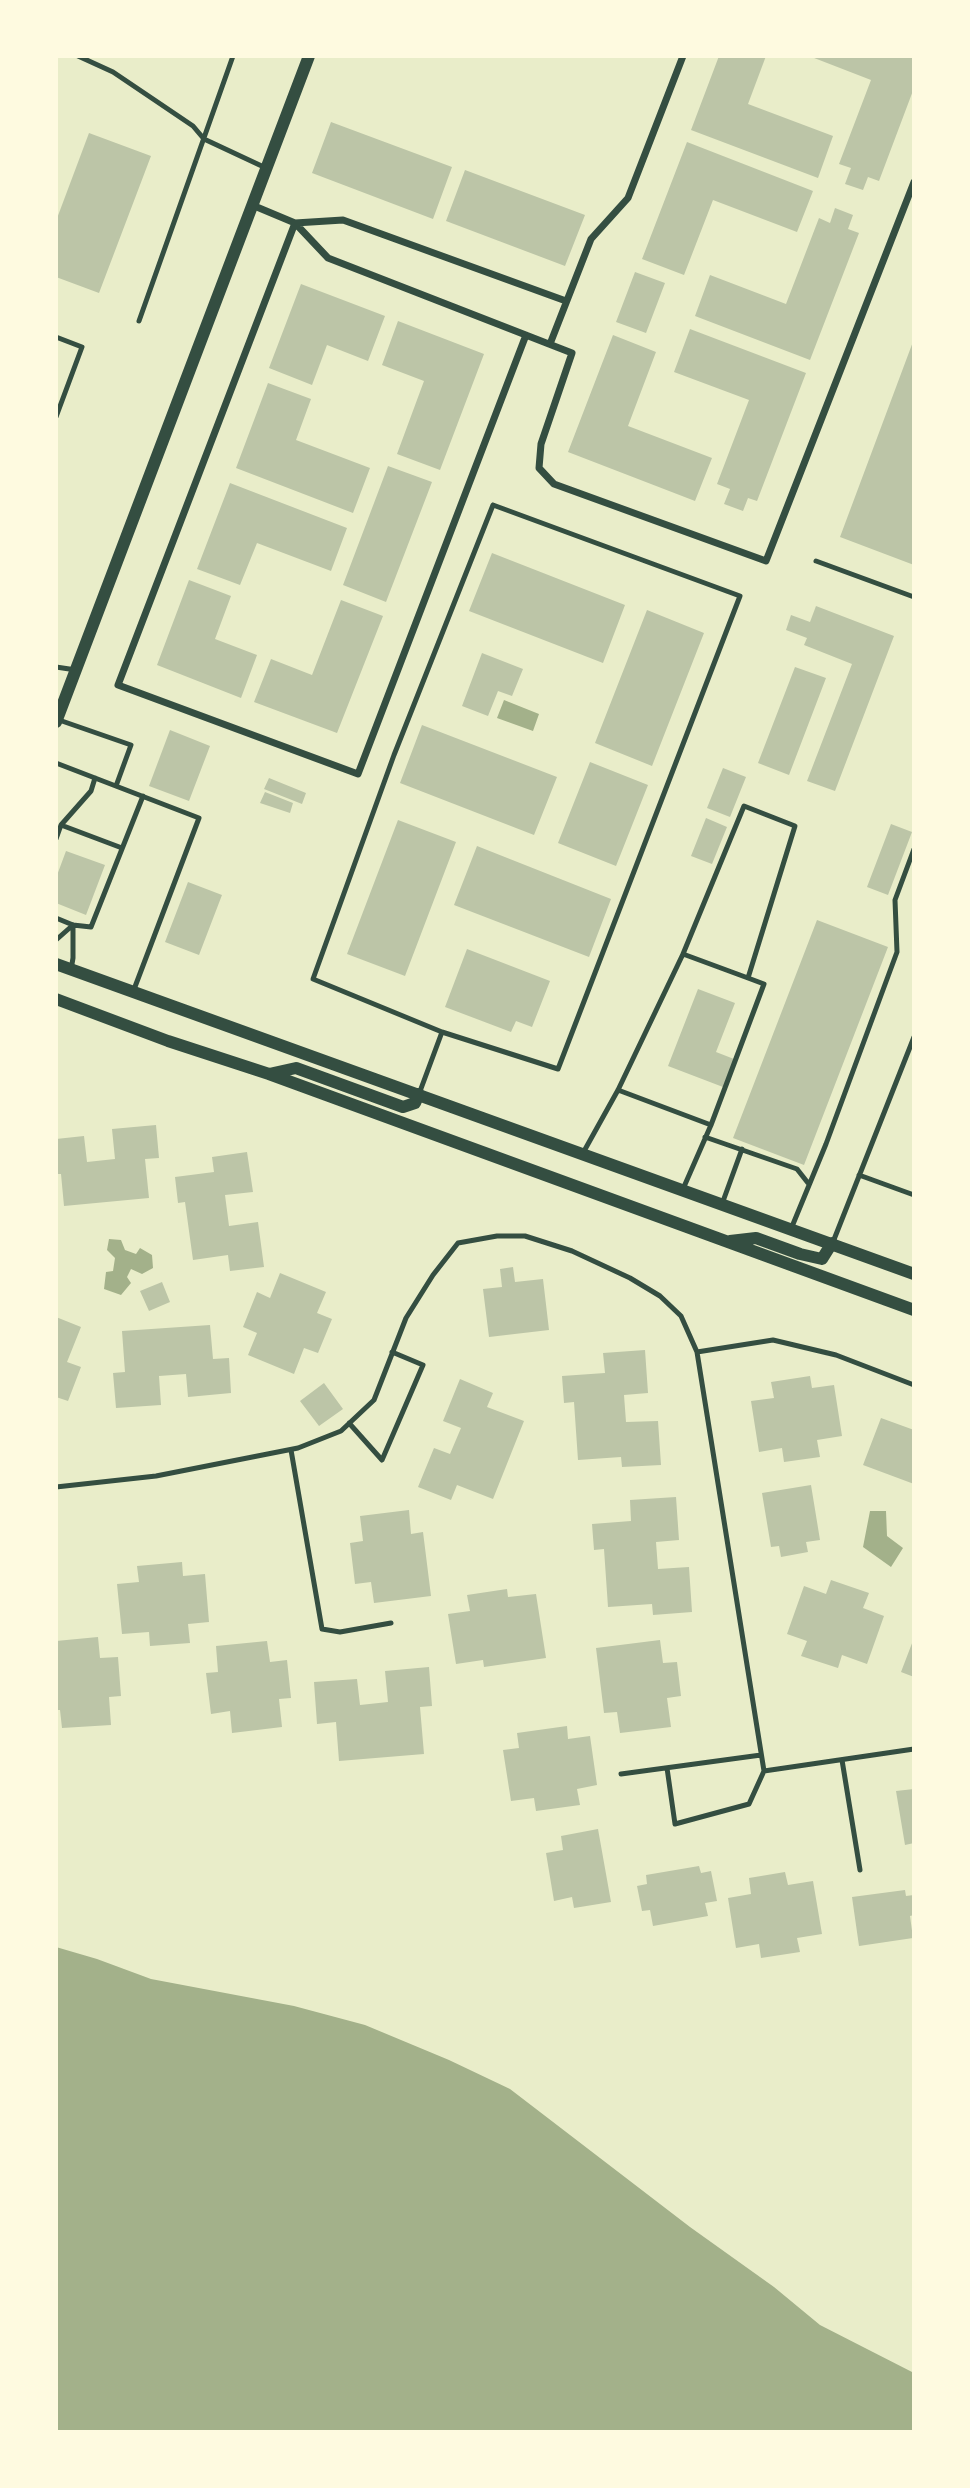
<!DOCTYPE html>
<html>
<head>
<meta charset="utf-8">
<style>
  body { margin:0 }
  #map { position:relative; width:970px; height:2488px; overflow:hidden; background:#e9edc9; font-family:Poppins,sans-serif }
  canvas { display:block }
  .frame { position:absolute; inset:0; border:58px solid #fefae0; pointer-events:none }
</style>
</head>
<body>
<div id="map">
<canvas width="970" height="2488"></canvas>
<div class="frame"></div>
</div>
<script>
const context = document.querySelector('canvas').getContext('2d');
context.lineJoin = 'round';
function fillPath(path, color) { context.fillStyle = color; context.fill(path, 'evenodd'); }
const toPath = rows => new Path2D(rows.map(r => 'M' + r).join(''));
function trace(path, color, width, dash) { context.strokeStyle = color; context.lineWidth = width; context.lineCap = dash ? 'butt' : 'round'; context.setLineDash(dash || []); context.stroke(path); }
fillPath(toPath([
  [504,700,539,714,533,731,497,718],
  [109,1239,121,1240,125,1250,136,1254,140,1248,152,1255,153,1268,142,1274,131,1269,127,1277,131,1283,121,1295,104,1289,106,1272,113,1271,115,1258,107,1250],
  [870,1511,886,1511,887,1536,903,1548,891,1567,863,1547],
  [56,1947,97,1959,151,1979,294,2006,365,2025,449,2060,510,2089,690,2227,774,2287,820,2325,914,2373,914,2432,56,2432]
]), '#a3b18a');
fillPath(toPath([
  [719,56,766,56,748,104,833,136,818,178,691,130],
  [809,56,914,56,914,88,879,181,868,177,863,190,845,184,851,168,839,164,871,80],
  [331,122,452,167,433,219,312,173],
  [89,133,151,156,99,293,56,277,56,221],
  [687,142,813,191,797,232,713,200,684,275,642,259],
  [465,170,585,215,565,266,446,221],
  [835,208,853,215,848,229,859,233,810,360,695,316,710,275,786,304,819,218,830,223],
  [635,272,665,283,646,333,616,322],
  [301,284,385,316,368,361,327,345,312,385,269,368],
  [398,321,484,354,440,470,397,454,424,381,382,365],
  [690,329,806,373,757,501,748,498,743,511,724,504,730,489,717,484,749,400,674,372],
  [613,335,656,352,628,426,712,458,695,501,568,452],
  [914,339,914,565,840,537],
  [268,383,311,399,296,440,370,468,353,513,236,468],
  [388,466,432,482,386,602,343,585],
  [230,483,347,528,331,571,257,543,240,585,197,569],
  [492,553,625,605,603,663,469,611],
  [189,580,231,596,215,639,257,655,241,698,157,665],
  [341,600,383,616,337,733,254,702,271,659,312,675],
  [816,606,894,636,835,791,807,781,852,664,804,645,807,638,786,630,791,615,810,622],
  [647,610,704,633,652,766,595,743],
  [482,653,523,669,512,696,498,691,488,716,462,706],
  [795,667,826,678,789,775,758,763],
  [422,725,557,777,534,835,400,783],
  [170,730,210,746,189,801,149,786],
  [590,762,648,785,616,866,558,843],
  [723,768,746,777,730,817,707,808],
  [269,778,306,793,302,804,264,789],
  [265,792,293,803,290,813,260,803],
  [706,818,727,827,712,864,691,856],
  [398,820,456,842,405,976,347,954],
  [891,824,912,832,888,895,867,887],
  [477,846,611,899,589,957,454,905],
  [66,851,105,865,86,915,56,903,56,878],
  [188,882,222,895,199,955,165,942],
  [817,920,888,947,804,1165,733,1138],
  [467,949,550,981,532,1027,516,1021,511,1032,445,1007],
  [698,989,735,1003,716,1052,734,1059,723,1087,668,1066],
  [156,1125,159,1158,145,1159,149,1198,64,1206,61,1174,56,1174,56,1139,84,1136,87,1162,115,1159,112,1129],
  [247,1152,253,1192,225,1195,229,1226,258,1222,264,1267,230,1271,228,1255,193,1260,185,1202,178,1203,175,1177,214,1172,212,1157],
  [513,1267,515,1282,543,1279,549,1330,489,1337,483,1289,502,1287,500,1269],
  [280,1273,326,1292,317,1313,332,1319,318,1353,304,1348,294,1374,248,1355,257,1333,243,1327,257,1292,270,1298],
  [162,1282,170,1302,149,1311,140,1291],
  [56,1317,81,1327,67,1362,81,1367,68,1401,56,1397],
  [210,1325,213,1359,229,1358,231,1393,188,1397,186,1374,159,1376,161,1405,116,1408,113,1373,125,1372,122,1331],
  [645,1350,648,1393,624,1395,626,1422,658,1421,661,1465,622,1467,621,1457,578,1460,574,1402,564,1403,562,1376,605,1373,603,1353],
  [810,1376,812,1388,834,1385,842,1436,817,1440,820,1457,784,1462,782,1448,759,1452,751,1401,774,1398,771,1382],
  [460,1379,493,1393,487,1407,524,1421,493,1499,457,1485,451,1500,418,1487,434,1448,450,1454,461,1428,443,1421],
  [324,1383,343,1409,319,1426,300,1401],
  [881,1418,914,1430,914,1484,863,1465],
  [811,1485,820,1540,806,1542,808,1552,781,1557,779,1546,771,1547,762,1493],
  [676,1497,679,1540,656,1542,658,1569,689,1567,692,1612,653,1615,652,1604,608,1607,604,1549,594,1550,592,1524,631,1521,630,1500],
  [409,1510,411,1534,423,1532,431,1596,374,1603,371,1582,355,1584,350,1543,363,1541,360,1516],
  [182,1562,183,1576,205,1574,209,1622,188,1624,190,1643,150,1646,149,1632,122,1634,117,1584,139,1582,137,1566],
  [831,1580,869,1593,863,1608,884,1616,867,1664,842,1655,838,1668,801,1656,807,1641,787,1634,804,1586,826,1594],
  [507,1589,508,1597,536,1594,546,1658,484,1667,483,1660,456,1664,448,1614,470,1611,467,1595],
  [98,1637,100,1658,118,1657,121,1696,109,1697,111,1725,62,1728,60,1710,56,1710,56,1641],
  [914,1638,914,1677,901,1672],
  [660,1640,663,1663,677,1662,681,1696,667,1698,671,1727,620,1733,617,1712,604,1713,596,1648],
  [267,1641,270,1662,287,1660,291,1698,279,1699,282,1727,232,1733,230,1711,211,1714,206,1673,218,1672,216,1646],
  [429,1667,432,1706,420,1707,424,1754,339,1761,336,1722,317,1724,314,1682,357,1679,360,1705,388,1702,385,1671],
  [567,1726,568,1739,590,1736,597,1785,577,1789,580,1805,536,1811,534,1798,511,1801,503,1750,519,1748,517,1733],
  [914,1789,914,1843,905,1845,896,1791],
  [598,1829,611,1902,574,1908,572,1897,554,1901,546,1853,563,1850,561,1836],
  [699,1866,701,1873,711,1871,717,1901,705,1903,708,1916,653,1926,650,1910,642,1911,637,1886,647,1884,646,1875],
  [785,1872,788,1885,813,1881,822,1934,797,1938,800,1952,761,1958,759,1944,736,1948,728,1898,751,1894,749,1878],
  [905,1890,906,1896,914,1895,914,1915,910,1916,913,1938,859,1946,852,1897]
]), '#bcc5a7');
trace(toPath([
  [78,56,113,72,156,101,193,126,204,139,266,168],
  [139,321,233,56],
  [56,337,82,347,56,417],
  [493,505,740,596,558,1069,442,1032,313,979,394,755,493,505],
  [816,561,914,597],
  [56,667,76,670],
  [59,720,131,745,116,786],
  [56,763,199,818,133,992],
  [61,825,91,791,95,778],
  [56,839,61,825,122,848],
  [56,918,73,925,91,927,143,796],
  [56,940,73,925],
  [71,970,73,958,73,925],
  [618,1090,711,1125],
  [419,1094,442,1032],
  [705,1137,797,1169,808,1183],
  [583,1153,618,1090,683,954,748,978,795,826,744,806,683,954],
  [859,1175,914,1195],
  [683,1189,711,1125,764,984,748,978],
  [722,1204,742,1149],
  [791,1229,826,1144,897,952,895,900,914,849],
  [833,1242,914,1037],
  [697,1352,773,1340,836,1355,914,1385],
  [349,1423,382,1460,423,1365,392,1352],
  [291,1450,322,1629,340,1632,391,1623],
  [56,1487,156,1476,298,1448,341,1431,374,1400,406,1318,433,1275,458,1243,497,1236,525,1236,572,1251,630,1278,660,1296,681,1316,697,1352,764,1771,749,1804,675,1824,667,1768],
  [842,1760,860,1870],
  [764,1771,914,1749],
  [621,1774,761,1755]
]), '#344e41', 5);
trace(toPath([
  [252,205,295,223,328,258,572,353,541,444,539,468,554,484,766,561,914,182],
  [295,223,118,685,358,774,526,335],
  [295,223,343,220,566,301],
  [550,344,591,239,628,198,683,56]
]), '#344e41', 7);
trace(toPath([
  [56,722,309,56],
  [56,964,914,1274],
  [56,999,168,1041,269,1074,914,1310],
  [269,1074,296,1068,403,1107,415,1103,419,1094],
  [730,1241,756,1238,800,1254,822,1259,832,1243]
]), '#344e41', 12);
</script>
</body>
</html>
